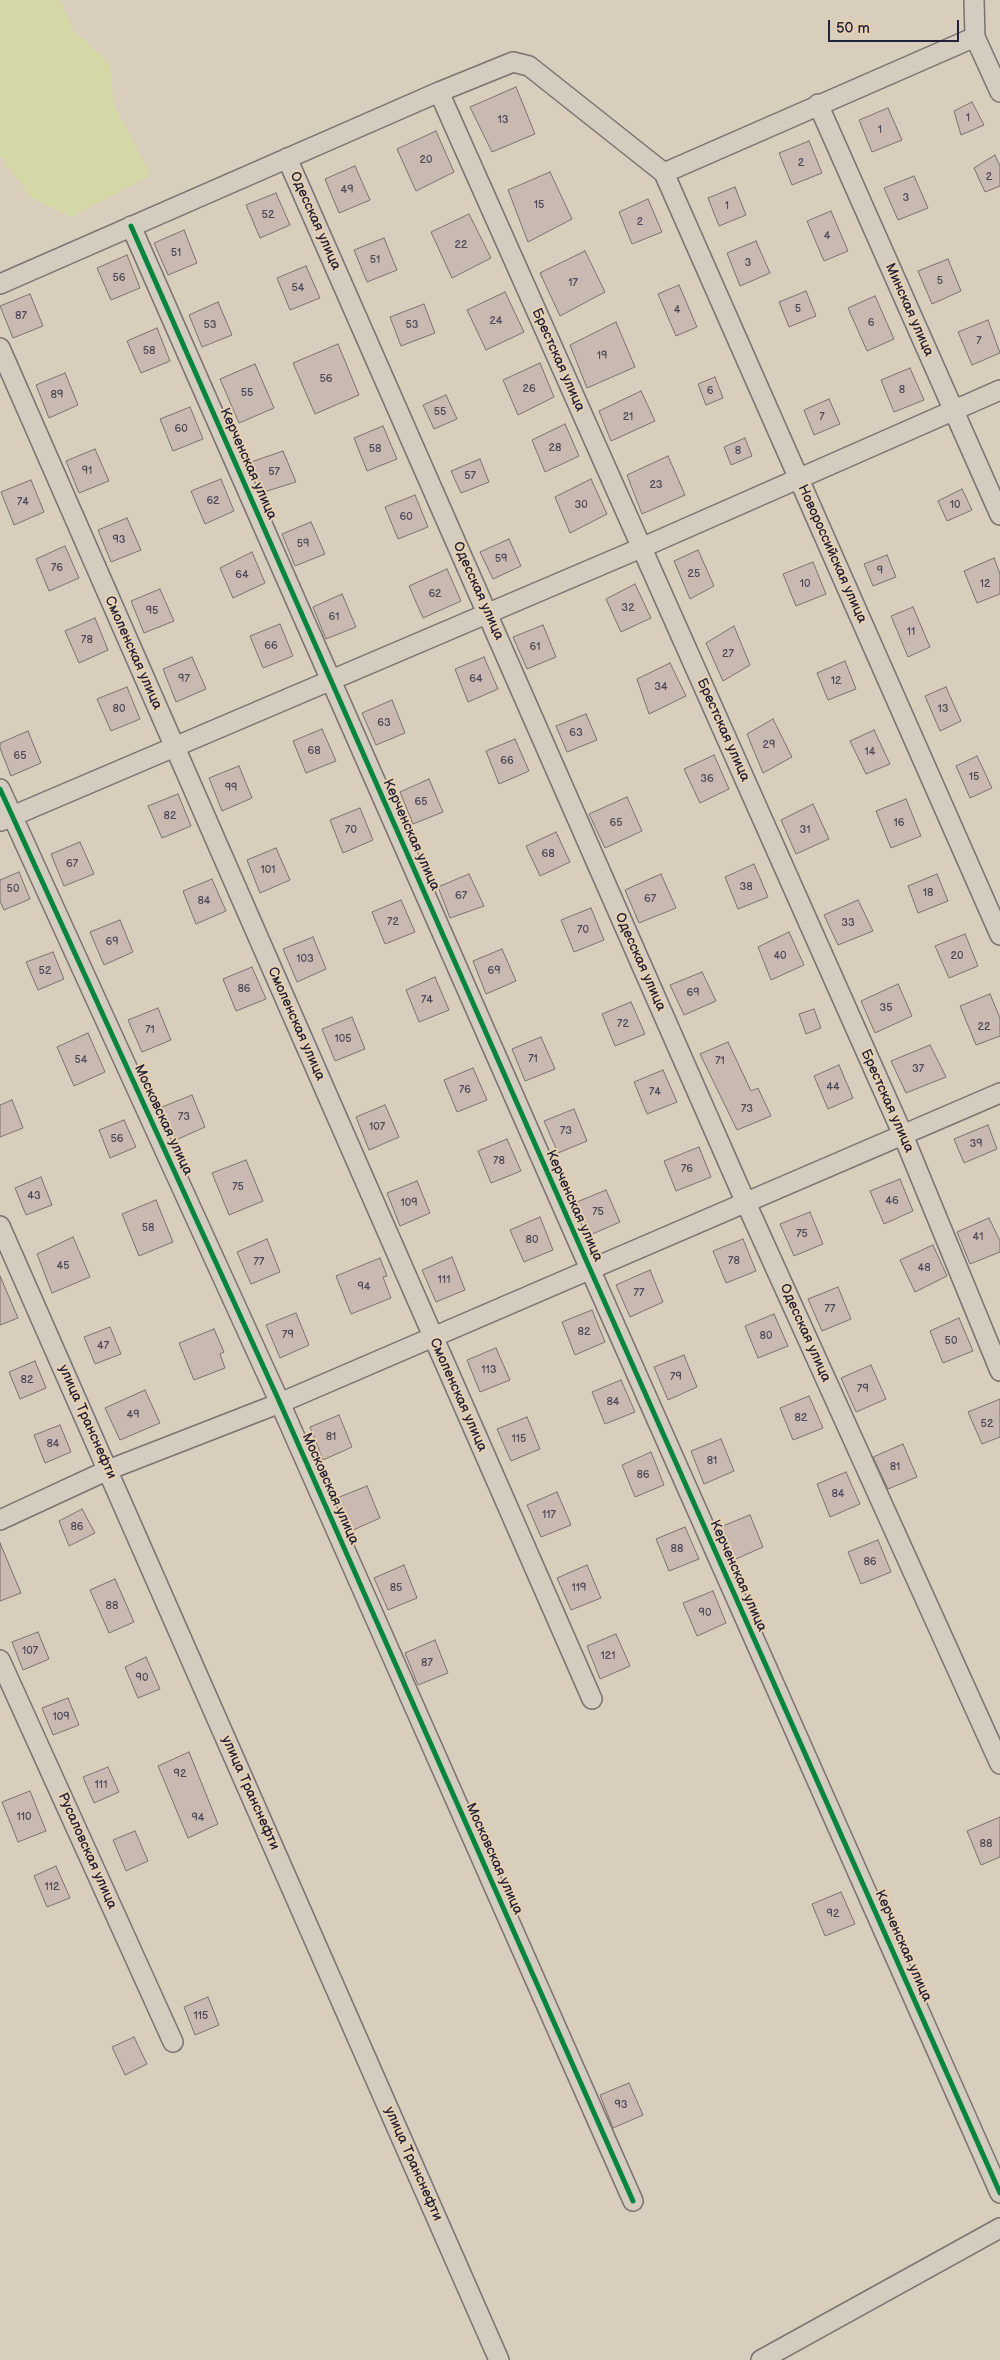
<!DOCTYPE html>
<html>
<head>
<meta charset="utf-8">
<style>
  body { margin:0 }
  #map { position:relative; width:1000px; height:2360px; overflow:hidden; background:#d9cdbc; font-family:"Balsamiq Sans",sans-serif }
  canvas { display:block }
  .scale { position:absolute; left:828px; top:20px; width:131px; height:22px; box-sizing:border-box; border:2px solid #22223b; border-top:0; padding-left:6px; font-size:15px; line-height:18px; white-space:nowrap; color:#22223b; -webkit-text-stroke:4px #e6d0af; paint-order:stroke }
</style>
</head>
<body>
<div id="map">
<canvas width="1000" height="2360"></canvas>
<div class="scale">50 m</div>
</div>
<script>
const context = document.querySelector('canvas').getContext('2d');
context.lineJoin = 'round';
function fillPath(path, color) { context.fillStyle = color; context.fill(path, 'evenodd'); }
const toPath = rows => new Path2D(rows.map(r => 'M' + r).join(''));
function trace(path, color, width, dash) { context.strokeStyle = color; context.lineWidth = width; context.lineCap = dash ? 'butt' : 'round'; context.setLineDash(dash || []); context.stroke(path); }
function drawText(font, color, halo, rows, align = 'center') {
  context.font = font + ' "Balsamiq Sans",sans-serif'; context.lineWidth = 4; context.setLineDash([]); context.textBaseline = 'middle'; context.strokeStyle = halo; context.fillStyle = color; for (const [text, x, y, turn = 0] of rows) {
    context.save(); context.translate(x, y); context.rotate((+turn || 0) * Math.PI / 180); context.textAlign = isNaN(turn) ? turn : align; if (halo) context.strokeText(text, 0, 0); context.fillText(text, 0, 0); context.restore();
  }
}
fillPath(toPath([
  [0,0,61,0,72,29,110,64,114,105,151,175,72,217,33,199,0,156]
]), '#d4d8a7');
const building = toPath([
  [516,87,535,134,492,152,470,107,516,87],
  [972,102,984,125,961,135,954,111,972,102],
  [888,108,902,140,872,152,859,120,888,108],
  [436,131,454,172,416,191,397,149,436,131],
  [809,141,822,173,792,185,779,153,809,141],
  [995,155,1000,166,1000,186,985,192,974,168,995,155],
  [355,166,370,200,339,213,325,179,355,166],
  [550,172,572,219,528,242,508,190,550,172],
  [914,176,928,208,898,220,884,188,914,176],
  [735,187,746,215,719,226,708,198,735,187],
  [276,193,290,225,260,238,246,205,276,193],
  [648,199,662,232,632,244,619,212,648,199],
  [831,211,848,251,824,261,807,221,831,211],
  [469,214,491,258,452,278,431,232,469,214],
  [184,230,197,263,168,275,154,243,184,230],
  [384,238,397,270,367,282,354,250,384,238],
  [756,241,770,273,740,286,727,253,756,241],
  [585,251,605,292,560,316,540,273,585,251],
  [127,255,140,288,111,300,97,268,127,255],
  [948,259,961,291,932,304,918,271,948,259],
  [306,266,320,298,290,310,277,278,306,266],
  [679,285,697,327,676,336,658,294,679,285],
  [806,291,816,316,789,327,779,302,806,291],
  [505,292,524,332,486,350,467,310,505,292],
  [30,294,43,326,13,338,0,306,30,294],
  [875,296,894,339,867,351,848,308,875,296],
  [218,302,232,335,202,347,189,315,218,302],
  [424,304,435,333,401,346,390,317,424,304],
  [988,320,1000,353,972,365,958,332,988,320],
  [616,322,635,367,587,388,570,345,616,322],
  [157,328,170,361,141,373,127,341,157,328],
  [338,344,359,395,315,414,293,363,338,344],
  [540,363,554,397,518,415,503,380,540,363],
  [255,364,274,408,239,423,220,379,255,364],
  [910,368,924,400,894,412,881,380,910,368],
  [65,373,78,405,49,418,36,385,65,373],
  [715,377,723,398,706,405,698,384,715,377],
  [641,391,655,421,611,441,599,411,641,391],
  [446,395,457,419,434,429,423,405,446,395],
  [829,399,840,424,814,435,804,410,829,399],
  [190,407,203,439,173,451,160,419,190,407],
  [565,424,579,456,545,472,532,440,565,424],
  [383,426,397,459,367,471,354,438,383,426],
  [745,438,752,456,731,465,724,447,745,438],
  [95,449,109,481,79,493,66,461,95,449],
  [283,451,296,482,264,492,251,462,283,451],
  [668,456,685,495,642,514,627,475,668,456],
  [480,459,489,482,461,493,451,471,480,459],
  [221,479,234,511,205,524,191,491,221,479],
  [591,479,607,514,570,533,555,497,591,479],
  [31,480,44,512,14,525,1,492,31,480],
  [962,489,972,510,947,521,938,501,962,489],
  [415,495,428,527,398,539,385,507,415,495],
  [127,518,141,550,111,562,98,530,127,518],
  [311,522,325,554,295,566,282,534,311,522],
  [509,539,521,566,493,579,480,552,509,539],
  [65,546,79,578,49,591,36,559,65,546],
  [698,550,714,586,690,599,674,561,698,550],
  [252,552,265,583,233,598,220,568,252,552],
  [887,555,896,577,873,586,864,564,887,555],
  [994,558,1000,574,1000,594,977,603,964,571,994,558],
  [813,562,826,594,796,606,783,574,813,562],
  [447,569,461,601,423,618,409,586,447,569],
  [635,584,651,618,621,632,606,599,635,584],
  [160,589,174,621,144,633,131,601,160,589],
  [342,594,356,627,326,639,313,607,342,594],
  [913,607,930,647,908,657,891,616,913,607],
  [95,618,108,650,79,663,65,631,95,618],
  [280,624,293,656,263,668,250,636,280,624],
  [543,625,556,657,527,669,513,637,543,625],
  [734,626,750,665,723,681,706,643,734,626],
  [192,657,206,689,176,702,163,669,192,657],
  [484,657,498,689,468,702,455,669,484,657],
  [845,661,856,689,828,700,817,673,845,661],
  [670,663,686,696,649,714,637,679,670,663],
  [127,687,140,719,111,731,97,699,127,687],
  [946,687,961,721,940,731,925,696,946,687],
  [392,700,405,733,376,745,362,713,392,700],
  [586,714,597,740,567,752,556,726,586,714],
  [773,719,792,757,763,773,747,734,773,719],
  [322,729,336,761,306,773,293,741,322,729],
  [874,730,890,764,866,774,850,741,874,730],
  [28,731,41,763,11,776,0,748,0,743,28,731],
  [515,739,529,771,499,784,486,751,515,739],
  [714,755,729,789,700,803,684,769,714,755],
  [977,756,992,788,970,798,956,766,977,756],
  [239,766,252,798,222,811,209,778,239,766],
  [429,779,443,812,413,824,400,792,429,779],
  [178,794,191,826,162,838,148,806,178,794],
  [627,797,642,831,605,848,589,814,627,797],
  [906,799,921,836,891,848,876,811,906,799],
  [813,804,829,839,796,854,781,820,813,804],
  [360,808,373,840,343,853,330,820,360,808],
  [556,832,570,862,540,876,526,846,556,832],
  [80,842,94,874,64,886,51,854,80,842],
  [276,848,290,880,260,893,247,860,276,848],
  [754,864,768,897,738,909,725,877,754,864],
  [19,872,30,899,4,910,0,901,0,880,19,872],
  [469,874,484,906,450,918,438,887,469,874],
  [661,874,676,908,639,923,625,890,661,874],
  [937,874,948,901,918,913,908,886,937,874],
  [212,879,226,911,196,924,183,891,212,879],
  [401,900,415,932,385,944,372,912,401,900],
  [858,900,873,931,838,945,824,915,858,900],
  [591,908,604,940,574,952,561,920,591,908],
  [120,920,133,952,104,965,90,932,120,920],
  [789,932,804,965,771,980,758,947,789,932],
  [965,934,978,966,949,978,935,946,965,934],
  [313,937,326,969,297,982,283,949,313,937],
  [502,949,516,981,486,994,473,961,502,949],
  [53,952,64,979,38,990,26,962,53,952],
  [252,967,266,999,236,1011,223,979,252,967],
  [702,972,716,1001,684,1015,670,985,702,972],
  [435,977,449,1010,419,1022,406,990,435,977],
  [898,984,912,1016,875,1033,861,1001,898,984],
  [990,994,1000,1018,1000,1036,976,1045,960,1006,990,994],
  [631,1002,645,1034,615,1046,602,1014,631,1002],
  [158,1008,171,1040,142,1052,128,1020,158,1008],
  [814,1009,821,1028,806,1034,799,1014,814,1009],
  [352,1017,365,1049,335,1061,322,1029,352,1017],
  [88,1033,105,1072,74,1086,57,1047,88,1033],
  [541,1037,555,1069,525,1081,512,1049,541,1037],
  [728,1042,751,1091,758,1088,771,1116,737,1130,700,1054,728,1042],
  [930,1045,946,1077,906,1093,891,1061,930,1045],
  [839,1065,853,1098,828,1109,814,1076,839,1065],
  [473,1068,487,1100,457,1112,444,1080,473,1068],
  [663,1070,677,1102,647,1114,634,1082,663,1070],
  [192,1095,205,1127,176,1140,162,1107,192,1095],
  [12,1100,23,1128,0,1137,0,1105,12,1100],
  [385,1105,399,1137,369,1150,356,1117,385,1105],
  [574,1109,587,1141,558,1153,544,1121,574,1109],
  [124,1120,136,1147,110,1158,99,1130,124,1120],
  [988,1125,997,1149,964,1163,954,1139,988,1125],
  [507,1139,521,1171,491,1183,478,1151,507,1139],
  [699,1147,711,1177,676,1191,664,1161,699,1147],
  [246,1160,263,1201,229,1215,212,1173,246,1160],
  [41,1177,52,1205,26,1215,15,1188,41,1177],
  [900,1179,913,1211,884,1224,870,1191,900,1179],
  [417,1181,430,1213,400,1226,387,1193,417,1181],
  [606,1190,620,1222,590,1235,577,1202,606,1190],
  [156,1200,173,1242,139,1256,122,1214,156,1200],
  [810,1212,823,1244,794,1256,780,1224,810,1212],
  [540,1217,553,1250,524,1262,510,1230,540,1217],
  [989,1218,1000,1241,1000,1252,970,1264,957,1232,989,1218],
  [73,1237,90,1277,52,1293,37,1254,73,1237],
  [267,1239,280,1272,251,1284,237,1252,267,1239],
  [743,1239,756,1271,726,1283,713,1251,743,1239],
  [933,1245,947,1276,915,1292,900,1260,933,1245],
  [452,1257,465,1290,436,1302,422,1270,452,1257],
  [380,1258,387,1276,383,1277,391,1298,351,1314,336,1276,380,1258],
  [650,1270,663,1302,630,1317,616,1285,650,1270],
  [0,1276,18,1318,0,1325,0,1276],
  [838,1287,851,1319,822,1331,808,1299,838,1287],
  [592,1310,605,1342,575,1355,562,1322,592,1310],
  [296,1313,309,1345,280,1358,266,1325,296,1313],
  [774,1314,788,1346,758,1358,745,1326,774,1314],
  [959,1318,973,1351,943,1363,930,1331,959,1318],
  [110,1327,121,1354,95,1364,84,1337,110,1327],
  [214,1329,224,1352,220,1354,225,1368,194,1380,179,1343,214,1329],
  [496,1348,510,1380,480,1392,467,1360,496,1348],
  [684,1355,697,1387,668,1400,654,1367,684,1355],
  [35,1361,46,1388,20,1399,9,1372,35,1361],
  [871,1365,886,1399,856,1412,841,1378,871,1365],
  [621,1380,635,1412,605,1424,592,1392,621,1380],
  [145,1390,160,1423,120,1440,105,1408,145,1390],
  [809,1396,823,1428,793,1440,780,1408,809,1396],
  [1000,1399,1000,1437,982,1444,968,1412,1000,1399],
  [339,1415,352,1447,323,1460,310,1427,339,1415],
  [527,1417,540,1449,511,1461,497,1429,527,1417],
  [60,1425,71,1452,45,1463,34,1435,60,1425],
  [721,1439,734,1471,704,1484,691,1451,721,1439],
  [903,1444,917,1477,888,1489,873,1457,903,1444],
  [651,1452,664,1485,635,1497,622,1465,651,1452],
  [846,1472,860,1504,830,1517,817,1484,846,1472],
  [367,1486,380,1518,351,1531,337,1498,367,1486],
  [557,1492,571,1525,541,1537,527,1505,557,1492],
  [82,1509,95,1533,69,1546,59,1521,82,1509],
  [750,1515,763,1547,734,1560,720,1527,750,1515],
  [685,1527,699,1559,669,1571,656,1539,685,1527],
  [878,1540,891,1572,861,1584,848,1552,878,1540],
  [0,1543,21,1593,0,1601,0,1543],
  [404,1565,417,1598,388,1610,374,1578,404,1565],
  [587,1565,601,1598,571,1610,557,1578,587,1565],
  [115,1579,134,1622,109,1633,90,1590,115,1579],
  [713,1591,726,1623,697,1636,683,1603,713,1591],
  [38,1632,49,1659,23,1670,12,1642,38,1632],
  [616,1634,630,1666,600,1679,587,1646,616,1634],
  [435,1640,448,1673,418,1685,405,1653,435,1640],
  [146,1657,160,1689,138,1698,125,1667,146,1657],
  [68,1698,79,1725,53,1735,42,1708,68,1698],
  [189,1752,218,1824,188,1838,158,1766,189,1752],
  [108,1767,119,1792,94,1803,83,1777,108,1767],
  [30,1791,46,1831,18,1842,2,1802,30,1791],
  [1000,1817,1000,1857,981,1865,967,1831,1000,1817],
  [135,1831,148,1861,126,1871,113,1840,135,1831],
  [56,1866,70,1898,47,1907,34,1876,56,1866],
  [841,1892,855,1924,825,1936,812,1904,841,1892],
  [208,1997,219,2025,195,2035,184,2007,208,1997],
  [134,2037,147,2064,125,2075,112,2047,134,2037],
  [629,2083,643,2115,613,2128,600,2095,629,2083]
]);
fillPath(building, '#c9b9b1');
trace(building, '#797371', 1);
const street = toPath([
  [975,37,1000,92],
  [439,92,903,1135,1000,1371],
  [818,104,1000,515],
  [287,158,746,1203,1000,1764],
  [664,173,1000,935],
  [131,226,590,1269,1000,2193],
  [0,284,439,92,513,62,529,66,664,173,975,37,974,0],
  [0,348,592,1699],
  [0,789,280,1403,633,2201],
  [1,821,641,548,1000,390],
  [0,1226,499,2360],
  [0,1520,108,1470,280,1403,1000,1093],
  [0,1660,173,2042],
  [761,2360,1000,2228]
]);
trace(street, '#797371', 22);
trace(street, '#d5ccc0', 19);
trace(toPath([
  [131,226,590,1269,1000,2193],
  [0,789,280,1403,633,2201]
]), '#00873e', 5);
drawText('11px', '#4e495a', null, [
  ["1",968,118],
  ["13",503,120],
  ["1",880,130],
  ["20",426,160],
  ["2",801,163],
  ["2",989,177],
  ["49",347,190],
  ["3",906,198],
  ["15",539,205],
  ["1",727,206],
  ["52",268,215],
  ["2",640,222],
  ["4",827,236],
  ["22",461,245],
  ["51",176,253],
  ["51",375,260],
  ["3",748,263],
  ["56",119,278],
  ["5",940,281],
  ["17",573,283],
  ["54",298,288],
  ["5",798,309],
  ["4",677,310],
  ["87",21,316],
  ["24",496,321],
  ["6",871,323],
  ["53",210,325],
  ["53",412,325],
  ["7",979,341],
  ["58",149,351],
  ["19",602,356],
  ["56",326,379],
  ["26",529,389],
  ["8",902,390],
  ["6",710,391],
  ["55",247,393],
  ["89",57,395],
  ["55",440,412],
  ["21",628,417],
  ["7",822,417],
  ["60",181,429],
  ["28",555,448],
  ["58",375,449],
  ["8",738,451],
  ["91",87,471],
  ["57",274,472],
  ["57",470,476],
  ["23",656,485],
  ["62",213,501],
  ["74",23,502],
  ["30",581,505],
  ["10",955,505],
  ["60",406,517],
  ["93",119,540],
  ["59",303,544],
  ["59",501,559],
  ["76",57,568],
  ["9",880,571],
  ["25",694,574],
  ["64",242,575],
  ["10",805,584],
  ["12",985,584],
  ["62",435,594],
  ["32",628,608],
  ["95",152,611],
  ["61",334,617],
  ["11",911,632],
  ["78",87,640],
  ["66",271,646],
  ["61",535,647],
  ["27",728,654],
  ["97",184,679],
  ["64",476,679],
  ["12",836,681],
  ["34",661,687],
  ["80",119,709],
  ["13",943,709],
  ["63",384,723],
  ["63",576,733],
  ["29",769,745],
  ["68",314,751],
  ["14",870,752],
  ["65",20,756],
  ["66",507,761],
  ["15",974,777],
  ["36",707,779],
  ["99",231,788],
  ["65",421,802],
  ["82",170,816],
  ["65",616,823],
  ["16",899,823],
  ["70",351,830],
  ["31",805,830],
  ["68",548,854],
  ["67",72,864],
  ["101",268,870],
  ["38",746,887],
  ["50",13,889],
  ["18",928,893],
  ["67",461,896],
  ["67",650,899],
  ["84",204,901],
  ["72",393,922],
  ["33",848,923],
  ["70",583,930],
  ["69",112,942],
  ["40",780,956],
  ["20",957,956],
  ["103",305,959],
  ["52",45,971],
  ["69",494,971],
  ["86",244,989],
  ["69",693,993],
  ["74",427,1000],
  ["35",886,1008],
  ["72",623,1024],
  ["22",984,1027],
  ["71",150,1030],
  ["105",343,1039],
  ["71",533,1059],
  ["54",81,1060],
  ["71",720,1061],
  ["37",918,1069],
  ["44",833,1087],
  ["76",465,1090],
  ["74",655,1092],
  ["73",747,1109],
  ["73",184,1117],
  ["107",377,1127],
  ["73",566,1131],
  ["56",117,1139],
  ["39",976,1144],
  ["78",499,1161],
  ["76",687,1169],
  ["75",238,1187],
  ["43",34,1196],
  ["46",892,1201],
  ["109",409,1203],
  ["75",598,1212],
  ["58",148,1228],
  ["75",802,1234],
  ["41",978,1237],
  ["80",532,1240],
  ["78",734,1261],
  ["77",259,1262],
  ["45",63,1266],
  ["48",924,1268],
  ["111",444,1280],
  ["94",364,1287],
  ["77",639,1293],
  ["77",830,1309],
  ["82",584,1332],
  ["79",288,1335],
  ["80",766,1336],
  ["50",951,1341],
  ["47",103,1346],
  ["113",489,1370],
  ["79",676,1377],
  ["82",27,1380],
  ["79",863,1389],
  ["84",613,1402],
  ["49",133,1415],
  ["82",801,1418],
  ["52",987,1424],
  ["81",331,1437],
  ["115",519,1439],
  ["84",53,1444],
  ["81",712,1461],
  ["81",895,1467],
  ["86",643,1475],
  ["84",838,1494],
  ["117",549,1515],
  ["86",77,1527],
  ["88",677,1549],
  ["86",870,1562],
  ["85",396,1588],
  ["119",579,1588],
  ["88",112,1606],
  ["90",705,1613],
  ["107",30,1651],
  ["121",608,1656],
  ["87",427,1663],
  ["90",142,1678],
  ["109",61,1717],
  ["92",180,1774],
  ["111",101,1785],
  ["110",24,1817],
  ["94",198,1818],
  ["88",986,1844],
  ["112",52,1887],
  ["92",833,1914],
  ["115",201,2016],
  ["93",621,2105]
]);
drawText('14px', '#22223b', '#e6d0af', [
  ["Одесская улица",315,221,66],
  ["Минская улица",909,310,66],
  ["Брестская улица",558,360,66],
  ["Керченская улица",248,464,66],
  ["Новороссийская улица",832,554,66],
  ["Одесская улица",478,591,66],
  ["Смоленская улица",133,653,66],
  ["Брестская улица",723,730,66],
  ["Керченская улица",411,835,66],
  ["Одесская улица",640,962,66],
  ["Смоленская улица",296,1024,66],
  ["Брестская улица",887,1101,66],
  ["Московская улица",163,1120,65],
  ["Керченская улица",574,1206,66],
  ["Одесская улица",805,1333,66],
  ["Смоленская улица",458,1395,66],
  ["улица Транснефти",87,1422,66],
  ["Московская улица",330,1489,66],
  ["Керченская улица",738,1576,66],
  ["улица Транснефти",250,1793,66],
  ["Русаловская улица",87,1851,66],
  ["Московская улица",494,1859,66],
  ["Керченская улица",903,1946,66],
  ["улица Транснефти",413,2164,66]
]);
</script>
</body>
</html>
